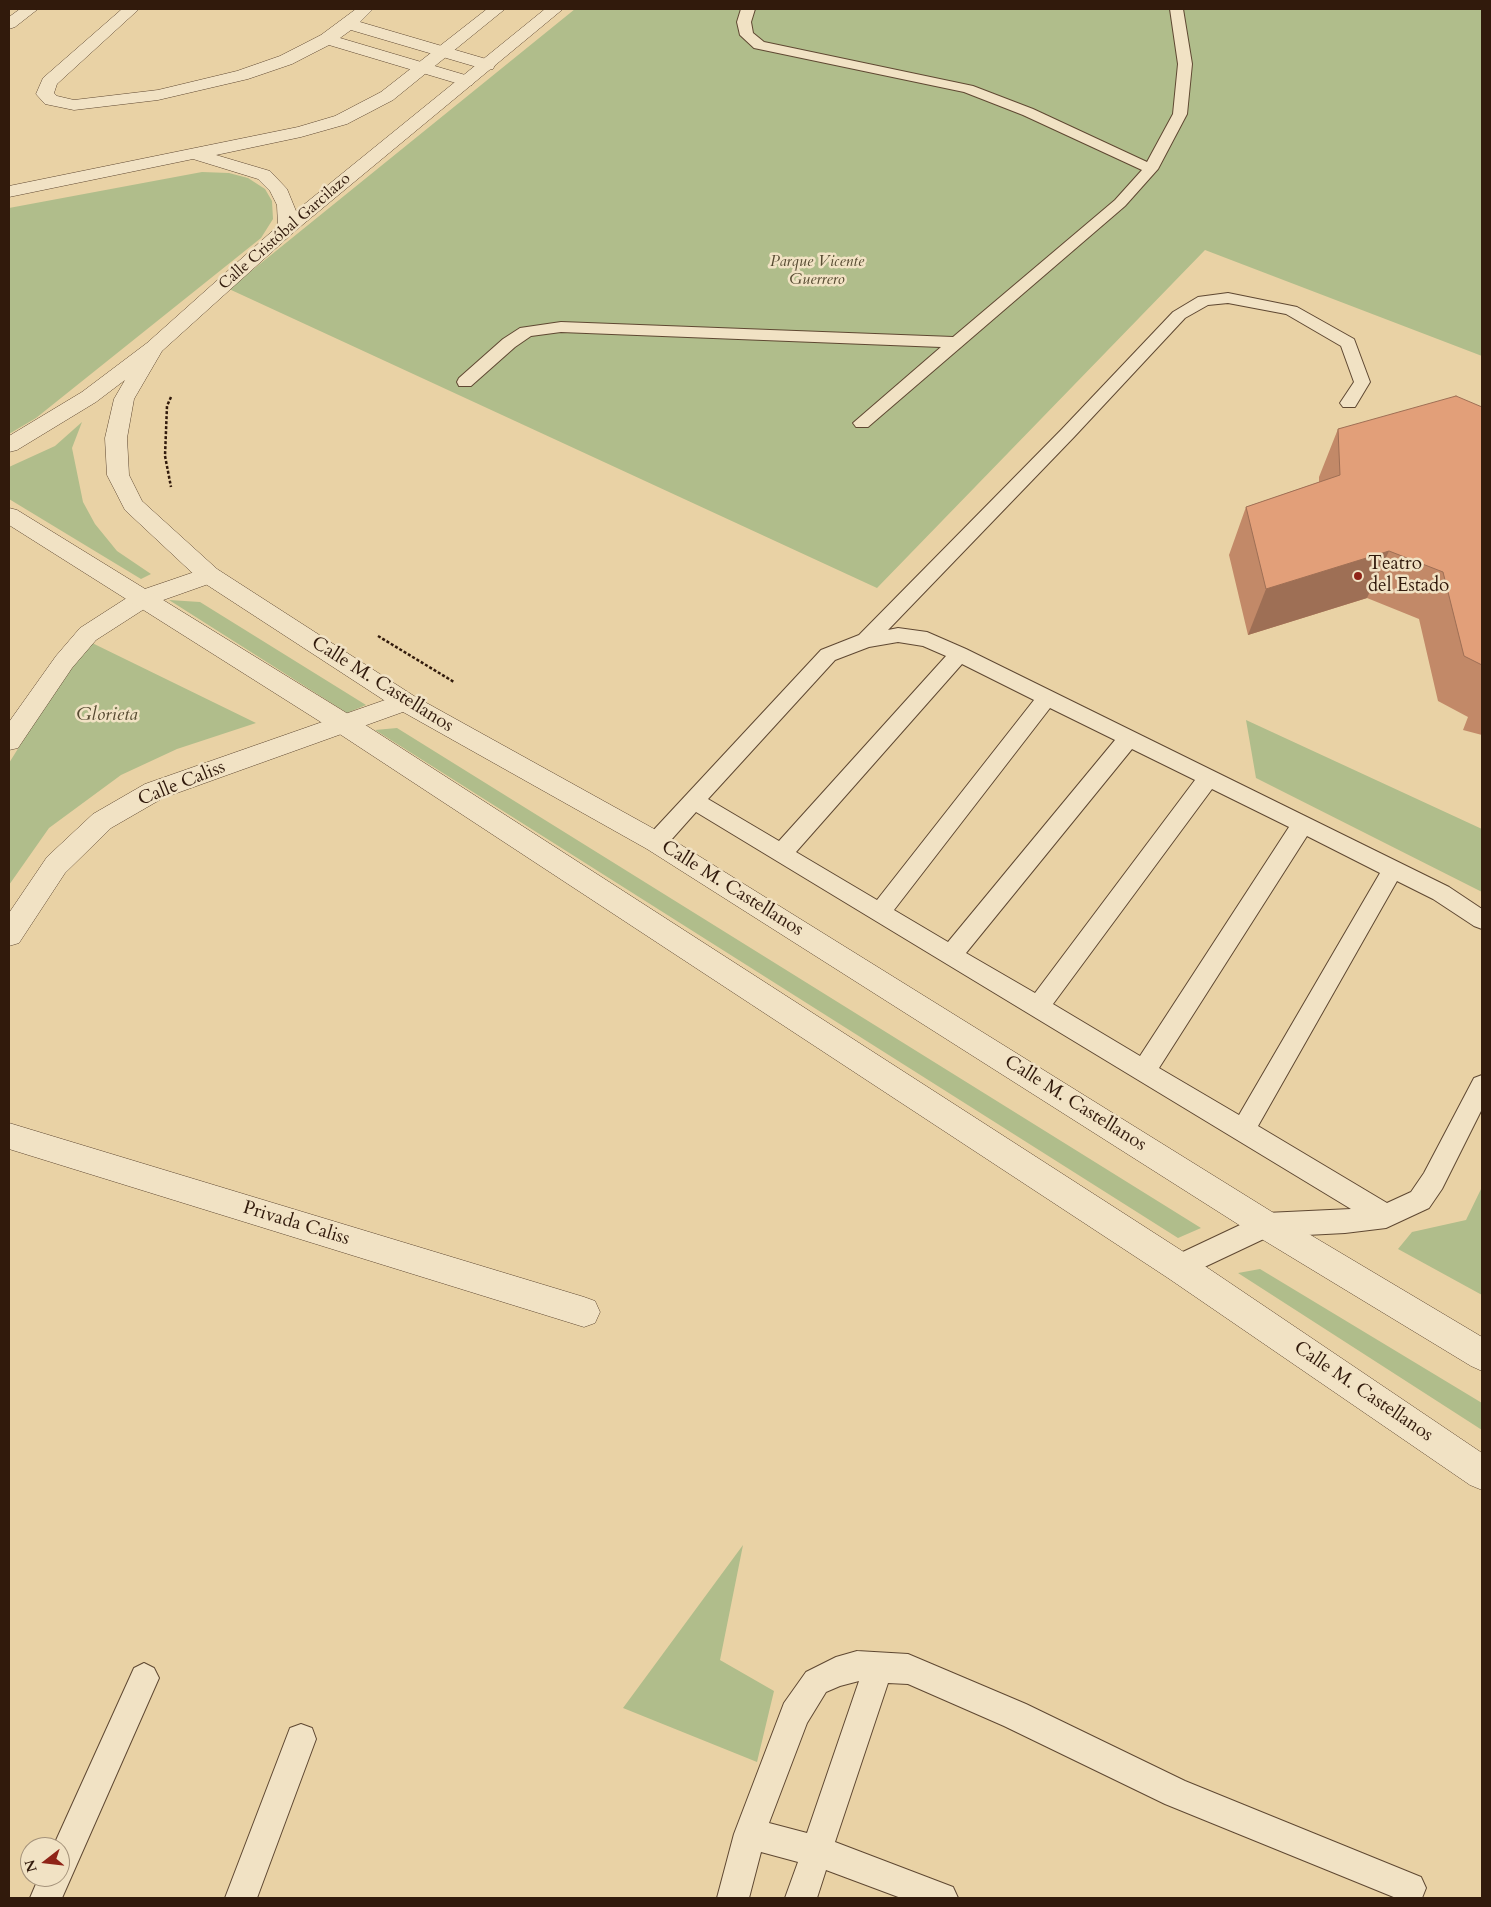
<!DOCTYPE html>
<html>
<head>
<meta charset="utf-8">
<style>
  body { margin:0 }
  #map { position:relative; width:1491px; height:1907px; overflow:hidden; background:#e9d2a5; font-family:Cardo,serif }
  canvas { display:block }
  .frame { position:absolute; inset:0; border:10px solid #311a0c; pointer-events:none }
  .north { position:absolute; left:20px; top:1837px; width:50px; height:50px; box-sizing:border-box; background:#f1e2c4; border:1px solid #a4927a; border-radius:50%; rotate:254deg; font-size:14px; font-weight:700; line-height:20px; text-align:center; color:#311a0c }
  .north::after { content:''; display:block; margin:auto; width:18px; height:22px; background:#8f2418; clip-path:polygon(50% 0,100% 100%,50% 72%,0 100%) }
</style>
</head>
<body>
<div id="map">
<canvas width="1491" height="1907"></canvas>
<div class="frame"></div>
<div class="north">N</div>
</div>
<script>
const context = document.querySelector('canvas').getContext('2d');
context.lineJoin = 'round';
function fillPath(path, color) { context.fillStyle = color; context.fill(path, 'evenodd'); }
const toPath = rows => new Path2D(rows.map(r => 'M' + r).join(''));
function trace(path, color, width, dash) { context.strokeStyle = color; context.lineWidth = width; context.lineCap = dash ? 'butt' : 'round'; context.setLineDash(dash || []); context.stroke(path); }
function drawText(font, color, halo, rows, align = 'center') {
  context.font = font + ' Cardo,serif'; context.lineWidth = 5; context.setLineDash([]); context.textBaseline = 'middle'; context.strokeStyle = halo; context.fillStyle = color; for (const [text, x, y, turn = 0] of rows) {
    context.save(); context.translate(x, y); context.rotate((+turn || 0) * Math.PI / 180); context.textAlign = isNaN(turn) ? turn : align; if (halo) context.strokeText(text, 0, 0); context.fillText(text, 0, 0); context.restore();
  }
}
fillPath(toPath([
  [575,9,1482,9,1482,356,1205,250,877,588,229,289],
  [202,172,229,173,248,178,265,189,272,201,273,219,261,238,36,418,9,434,9,208],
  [82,422,72,448,83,502,95,524,117,551,151,574,141,579,9,499,9,467,55,446],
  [169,600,200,602,366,705,347,713],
  [86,640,256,723,177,749,121,775,49,828,9,885,9,763],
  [1246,720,1482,829,1482,892,1256,778],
  [397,728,1201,1228,1178,1238,375,730],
  [1482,1187,1482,1295,1398,1249,1412,1232,1466,1220],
  [1260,1269,1482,1403,1482,1430,1238,1273],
  [743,1545,720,1660,774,1691,757,1762,623,1708]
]), '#b0bd8b');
const service = toPath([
  [741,9,755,9,751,22,753,33,764,42,973,86,1033,109,1147,162,1173,114,1178,64,1170,9,1183,9,1192,64,1187,114,1158,169,1125,206,868,427,856,427,853,423,941,347,561,332,531,336,515,347,471,386,459,386,457,382,459,378,503,339,520,328,561,322,953,337,1115,200,1142,170,1023,115,964,92,754,48,740,35,737,22,741,9],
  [1228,293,1297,307,1354,339,1370,382,1355,407,1343,407,1340,403,1354,382,1341,346,1286,314,1228,303,1208,305,1185,318,1074,437,888,630,898,628,927,632,966,649,1449,887,1482,909,1482,929,1474,926,1433,899,1397,881,1258,1126,1387,1203,1411,1192,1424,1173,1474,1078,1482,1075,1482,1109,1442,1189,1429,1208,1386,1228,1345,1233,1268,1237,1179,1279,1170,1276,1166,1267,1170,1258,1257,1217,1266,1213,1351,1209,696,812,664,848,656,851,648,848,645,842,648,836,821,650,859,635,1062,429,1173,312,1198,297,1228,293],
  [898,642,923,646,946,656,779,841,708,799,835,660,869,647,898,642],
  [962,664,1034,700,877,900,796,852,962,664],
  [1050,708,1115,740,948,942,894,910,1050,708],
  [1132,749,1195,780,1035,993,966,953,1132,749],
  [1212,789,1289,827,1140,1056,1053,1004,1212,789],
  [1307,836,1380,873,1239,1115,1159,1068,1307,836],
  [857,1651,908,1654,1026,1704,1185,1781,1421,1877,1426,1888,1422,1898,1396,1898,1165,1804,1004,1726,908,1684,888,1683,835,1842,953,1887,958,1898,901,1898,826,1870,817,1898,785,1898,798,1862,761,1852,749,1898,717,1898,734,1834,784,1703,806,1672,836,1657,857,1651],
  [859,1681,807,1833,769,1823,807,1723,826,1692,840,1686,859,1681],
  [144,1663,154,1668,159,1678,62,1898,30,1898,39,1877,60,1877,60,1847,53,1847,134,1668,144,1663],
  [301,1724,312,1728,316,1739,257,1898,225,1898,290,1728,301,1724]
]);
const minor = toPath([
  [20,9,38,9,15,27,9,29,9,17,20,9],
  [122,9,139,9,57,84,54,93,57,96,74,100,158,90,237,71,280,56,321,35,356,9,373,9,360,22,493,61,495,65,493,69,487,70,351,30,340,38,472,77,475,81,472,85,466,86,329,45,292,64,248,79,158,100,74,110,45,104,36,94,43,78,122,9],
  [209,567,217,569,220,575,217,581,152,604,96,640,72,668,18,748,9,750,9,722,56,656,80,628,136,592,209,567],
  [405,693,414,696,417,702,414,708,163,798,111,828,65,873,19,943,9,946,9,913,47,857,93,814,145,784,405,693],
  [9,1123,584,1297,595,1301,600,1312,595,1323,584,1327,9,1149,9,1123]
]);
const tertiary = toPath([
  [487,9,505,9,393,100,347,124,301,137,216,155,270,171,287,189,296,211,545,9,563,9,295,231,162,351,134,399,127,438,129,475,142,501,217,569,414,696,665,835,1277,1215,1482,1337,1482,1371,1471,1366,1255,1235,647,849,396,708,201,581,125,510,107,475,105,438,114,399,125,380,96,402,17,450,9,452,9,436,82,392,147,343,278,226,277,205,270,191,258,179,193,159,9,197,9,186,298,127,335,116,381,92,487,9],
  [9,508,17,510,353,717,1190,1256,1482,1453,1482,1490,1470,1485,1168,1278,335,731,9,525,9,508]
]);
trace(service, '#5f4832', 2);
trace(minor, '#5f4832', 1);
trace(tertiary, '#5f4832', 1);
trace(toPath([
  [171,397,167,406,165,456,171,487],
  [378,636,454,682]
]), '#311a0c', 2.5, [3, 2]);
fillPath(service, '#f1e2c4');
fillPath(minor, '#f1e2c4');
fillPath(tertiary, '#f1e2c4');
fillPath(toPath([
  [1482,407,1482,735,1463,730,1468,717,1438,701,1419,619,1367,598,1248,635,1229,555,1246,507,1319,482,1319,477,1338,429]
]), '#c28968');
fillPath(toPath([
  [1389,551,1367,598,1248,635,1266,589]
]), '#9e6f55');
const building = toPath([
  [1456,396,1482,407,1482,665,1464,656,1443,572,1389,551,1266,589,1246,507,1340,475,1338,429,1456,396]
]);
fillPath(building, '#e29f79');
trace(building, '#9e6f55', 1);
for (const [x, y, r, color] of [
  [1358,576,5,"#8f2418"]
]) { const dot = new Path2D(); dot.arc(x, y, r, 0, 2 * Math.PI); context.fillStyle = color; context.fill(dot); trace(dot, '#f1e2c4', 2); }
drawText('16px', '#311a0c', '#f1e2c4', [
  ["Calle Cristóbal Garcilazo",285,232,-41]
]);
drawText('italic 16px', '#574b32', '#f1e2c4', [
  ["Parque Vicente",817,262],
  ["Guerrero",817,280]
]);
drawText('19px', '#311a0c', '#f1e2c4', [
  ["Teatro",1368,565],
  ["del Estado",1368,587]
], 'left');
drawText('19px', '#311a0c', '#f1e2c4', [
  ["Calle M. Castellanos",382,685,32],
  ["Calle Caliss",182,784,-22],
  ["Calle M. Castellanos",732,889,32],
  ["Calle M. Castellanos",1075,1104,32],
  ["Privada Caliss",296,1224,17],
  ["Calle M. Castellanos",1363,1392,34]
]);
drawText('italic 19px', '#574b32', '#f1e2c4', [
  ["Glorieta",107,716]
]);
</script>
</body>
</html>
